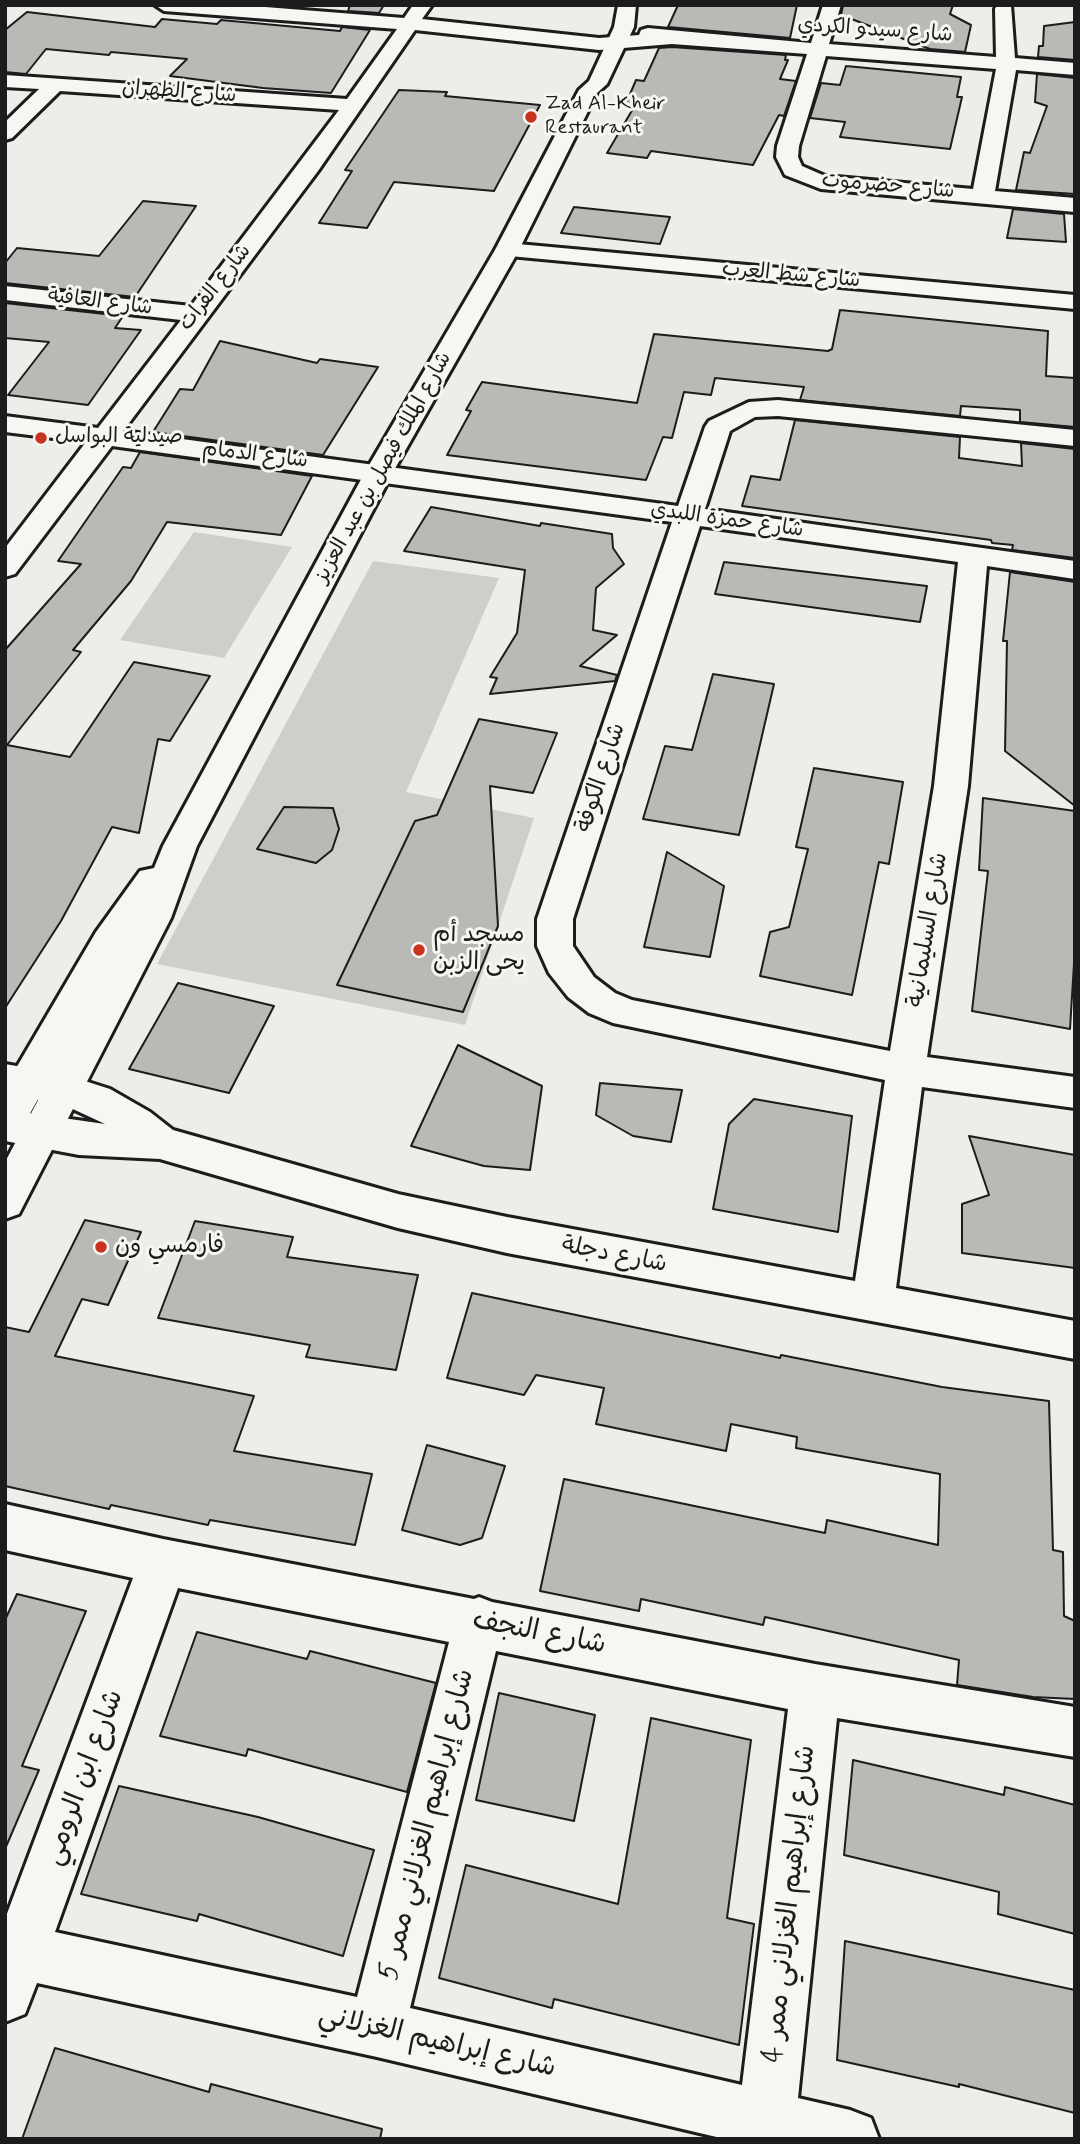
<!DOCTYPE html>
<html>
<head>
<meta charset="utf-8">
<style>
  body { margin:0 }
  #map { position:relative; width:1080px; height:2144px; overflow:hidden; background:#edede9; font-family:Mynerve,sans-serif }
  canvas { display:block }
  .frame { position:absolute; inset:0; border:7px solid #1c1c1c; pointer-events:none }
</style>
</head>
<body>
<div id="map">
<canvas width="1080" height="2144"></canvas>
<div class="frame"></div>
</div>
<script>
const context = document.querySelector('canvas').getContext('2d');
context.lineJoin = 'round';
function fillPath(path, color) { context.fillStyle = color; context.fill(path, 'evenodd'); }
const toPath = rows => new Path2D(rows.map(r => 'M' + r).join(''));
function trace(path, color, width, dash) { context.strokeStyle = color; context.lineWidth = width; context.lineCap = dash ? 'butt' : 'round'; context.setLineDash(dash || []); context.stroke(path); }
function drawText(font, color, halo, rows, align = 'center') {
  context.font = font + ' Mynerve,"Playpen Sans Arabic",sans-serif'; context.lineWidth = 6; context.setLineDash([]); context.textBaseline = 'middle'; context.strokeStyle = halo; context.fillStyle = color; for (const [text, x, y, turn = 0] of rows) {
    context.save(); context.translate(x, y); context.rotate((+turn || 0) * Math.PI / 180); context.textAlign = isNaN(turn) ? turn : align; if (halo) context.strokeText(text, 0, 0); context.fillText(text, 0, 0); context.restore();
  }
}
fillPath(toPath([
  [194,532,292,547,224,658,120,640],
  [373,561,499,578,406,792,534,818,465,1025,157,964]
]), '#cececb');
const building = toPath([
  [350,5,384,5,379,13,348,11,350,5],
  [678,5,797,5,790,38,668,27,678,5],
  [843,5,953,5,950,14,971,25,965,52,930,49,841,15,843,5],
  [27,12,155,27,162,19,217,24,221,20,340,31,342,27,370,30,331,93,263,88,170,76,187,59,111,52,109,55,46,49,26,74,5,72,5,30,27,12],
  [1075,22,1075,60,1038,57,1039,46,1043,46,1044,26,1075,22],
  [672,47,786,55,785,60,788,60,780,79,796,81,784,116,779,115,753,165,651,151,647,158,607,153,634,107,625,106,636,80,644,81,659,48,672,47],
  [846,66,961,77,957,97,962,97,950,149,840,137,845,122,810,118,821,83,840,85,846,66],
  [1037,74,1075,78,1075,194,1016,190,1024,152,1030,153,1047,106,1035,102,1037,74],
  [399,90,447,92,445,96,540,105,494,191,394,182,367,228,319,223,352,171,345,170,399,90],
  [143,201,196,206,135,297,5,283,5,263,17,248,99,256,143,201],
  [574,207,670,217,660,244,561,233,574,207],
  [1013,209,1064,214,1066,242,1007,238,1013,209],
  [5,303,123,316,115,328,141,330,88,405,8,395,49,342,5,338,5,303],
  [840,310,1048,331,1046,376,1075,378,1075,427,1020,422,1020,410,961,406,960,416,800,400,804,387,715,378,711,395,684,392,672,438,663,437,646,480,447,455,471,411,466,410,482,382,637,403,654,334,828,351,832,349,840,310],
  [220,341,317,363,320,359,378,367,323,455,153,432,180,389,193,390,220,341],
  [795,420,960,437,959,458,1022,466,1021,443,1075,449,1075,558,1012,550,1013,545,992,543,991,540,742,506,751,476,780,480,795,420],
  [140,452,312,476,281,535,167,522,131,581,73,650,81,652,7,745,70,757,134,662,210,676,170,741,158,739,139,833,112,827,61,921,5,1008,5,650,81,564,58,561,123,467,131,468,140,452],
  [431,507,540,526,541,523,612,534,613,548,624,564,596,588,593,630,617,635,580,666,617,675,615,681,490,694,497,678,490,677,517,633,525,570,404,551,431,507],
  [724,562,927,586,920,622,715,594,724,562],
  [1010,572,1075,582,1075,806,1005,751,1007,641,1003,641,1010,572],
  [713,674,774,684,739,835,643,819,665,746,692,750,713,674],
  [479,719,557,733,533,793,490,786,498,926,463,1012,337,985,415,821,437,815,479,719],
  [814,768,903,782,889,864,879,862,852,995,760,976,770,932,789,927,808,849,796,847,814,768],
  [983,798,1075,811,1075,947,1070,1029,972,1011,988,871,979,870,983,798],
  [284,807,333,808,339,829,332,850,316,863,257,849,284,807],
  [667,852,724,886,710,957,644,947,667,852],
  [178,983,274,1006,229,1093,129,1069,178,983],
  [458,1045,542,1086,530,1170,484,1166,411,1146,458,1045],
  [600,1083,682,1090,671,1142,633,1136,596,1115,600,1083],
  [754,1099,852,1116,838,1232,713,1209,729,1124,754,1099],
  [969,1136,1075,1155,1075,1268,962,1253,962,1204,989,1195,969,1136],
  [85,1220,141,1232,108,1305,82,1299,55,1356,254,1396,234,1451,372,1474,355,1545,210,1520,208,1525,111,1505,109,1509,5,1486,5,1327,29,1332,85,1220],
  [195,1221,293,1237,287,1257,418,1275,396,1370,306,1357,310,1345,158,1318,195,1221],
  [472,1293,780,1358,781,1355,942,1387,1049,1401,1053,1550,1063,1552,1064,1616,1075,1621,1075,1699,1033,1697,957,1685,959,1660,765,1617,763,1625,641,1599,639,1611,540,1591,564,1479,825,1533,827,1520,938,1545,940,1474,796,1448,797,1437,731,1424,726,1451,596,1424,604,1388,536,1375,524,1395,447,1378,472,1293],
  [427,1445,505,1466,482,1538,460,1545,402,1530,427,1445],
  [17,1594,86,1611,22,1766,39,1770,5,1849,5,1620,17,1594],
  [197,1632,307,1659,310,1651,436,1683,407,1792,248,1749,246,1756,160,1736,197,1632],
  [499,1693,595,1715,574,1821,476,1800,499,1693],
  [651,1718,751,1740,727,1918,754,1924,739,2045,554,1999,552,2008,439,1978,466,1865,618,1904,651,1718],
  [853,1760,1004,1795,1005,1787,1075,1805,1075,1934,998,1914,999,1892,844,1855,853,1760],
  [119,1786,258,1817,374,1850,343,1956,199,1914,197,1921,81,1894,119,1786],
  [845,1941,1075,1990,1075,2113,959,2084,959,2087,837,2060,845,1941],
  [55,2048,209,2092,211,2084,382,2129,380,2139,22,2139,55,2048]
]);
fillPath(building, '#b9b9b6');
trace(building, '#1c1c1c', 2);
const minor = toPath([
  [155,5,240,5,404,18,413,5,432,5,422,19,599,38,639,35,641,30,648,28,811,43,823,5,841,5,829,44,996,57,995,9,997,5,1011,5,1015,58,1075,63,1075,75,1016,70,995,191,1075,198,1075,212,821,189,785,175,776,157,777,146,807,54,672,44,599,50,415,30,318,171,123,431,678,506,705,427,709,421,749,402,778,400,1075,430,1075,446,778,416,755,417,730,431,705,509,1075,561,1075,579,987,566,968,786,927,1057,1075,1077,1075,1108,922,1087,896,1288,1075,1321,1075,1359,507,1253,398,1228,160,1159,79,1155,5,1141,7,1110,105,1124,62,1104,5,1094,5,1064,63,1074,110,1089,150,1112,173,1130,398,1194,507,1217,855,1281,885,1080,613,1023,589,1013,568,997,549,973,537,946,537,919,672,522,112,446,15,574,5,577,5,548,86,442,5,432,5,416,98,428,181,320,5,300,5,286,191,306,339,110,60,91,12,138,5,140,5,122,39,89,5,87,5,75,347,99,397,29,164,11,155,5],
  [826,56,996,69,973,189,825,176,802,166,798,157,799,146,826,56],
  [700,526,958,562,934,786,890,1051,632,1000,615,993,594,977,573,946,573,919,700,526],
  [507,243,1075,295,1075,309,499,255,495,250,499,245,507,243],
  [5,1504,163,1539,474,1599,479,1597,492,1602,815,1664,1075,1707,1075,1757,837,1718,798,2098,850,2110,871,2118,879,2139,725,2139,377,2057,37,1983,25,2014,5,2022,5,1919,133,1578,5,1550,5,1504],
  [178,1588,449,1642,357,1997,55,1932,178,1588],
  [496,1651,788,1709,742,2085,410,2008,496,1651]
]);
const major = toPath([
  [618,5,636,5,634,27,607,84,597,93,519,250,393,472,197,846,171,918,19,1214,5,1219,5,1162,51,1076,19,1133,5,1138,5,1087,96,932,140,871,154,868,163,846,365,472,495,250,579,90,589,81,614,27,618,5]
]);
trace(minor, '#1c1c1c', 6);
trace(major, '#1c1c1c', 6);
fillPath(minor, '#f6f6f2');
fillPath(major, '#f6f6f2');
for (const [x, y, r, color] of [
  [531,117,7,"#c8321e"],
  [41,438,7,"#c8321e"],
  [419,950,7,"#c8321e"],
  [101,1247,7,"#c8321e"]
]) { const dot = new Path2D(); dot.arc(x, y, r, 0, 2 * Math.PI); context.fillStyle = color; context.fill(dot); trace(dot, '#f6f6f2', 2.5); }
drawText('21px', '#1c1c1c', '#f6f6f2', [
  ["شارع سيدو الكردي",875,31,4],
  ["شارع الظهران",179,93,4],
  ["شارع حضرموت",888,187,5],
  ["شارع شط العرب",791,276,5],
  ["شارع الفرات",216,288,-52],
  ["شارع العافية",100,303,7],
  ["شارع الدمام",255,456,7],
  ["شارع الملك فيصل بن عبد العزيز",384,468,-61],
  ["شارع حمزة اللبدي",727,521,8]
]);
drawText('21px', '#1c1c1c', '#f6f6f2', [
  ["Zad Al-Kheir",545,105],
  ["Restaurant",545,129],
  ["صيدلية البواسل",55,438]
], 'left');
drawText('24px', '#1c1c1c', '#f6f6f2', [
  ["شارع الكوفة",602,778,-72],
  ["شارع السليمانية",929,930,-81],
  ["شارع دجلة",614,1256,11]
]);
drawText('24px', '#1c1c1c', '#f6f6f2', [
  ["مسجد أم",433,936],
  ["يحى الزبن",433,964],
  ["فارمسي ون",115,1247]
], 'left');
drawText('28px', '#1c1c1c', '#f6f6f2', [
  ["شارع النجف",539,1634,11],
  ["شارع ابن الرومي",85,1778,-70],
  ["شارع إبراهيم الغزلاني ممر 5",428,1825,-76],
  ["شارع إبراهيم الغزلاني ممر 4",791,1904,-84],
  ["شارع إبراهيم الغزلاني",437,2043,13]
]);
</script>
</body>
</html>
